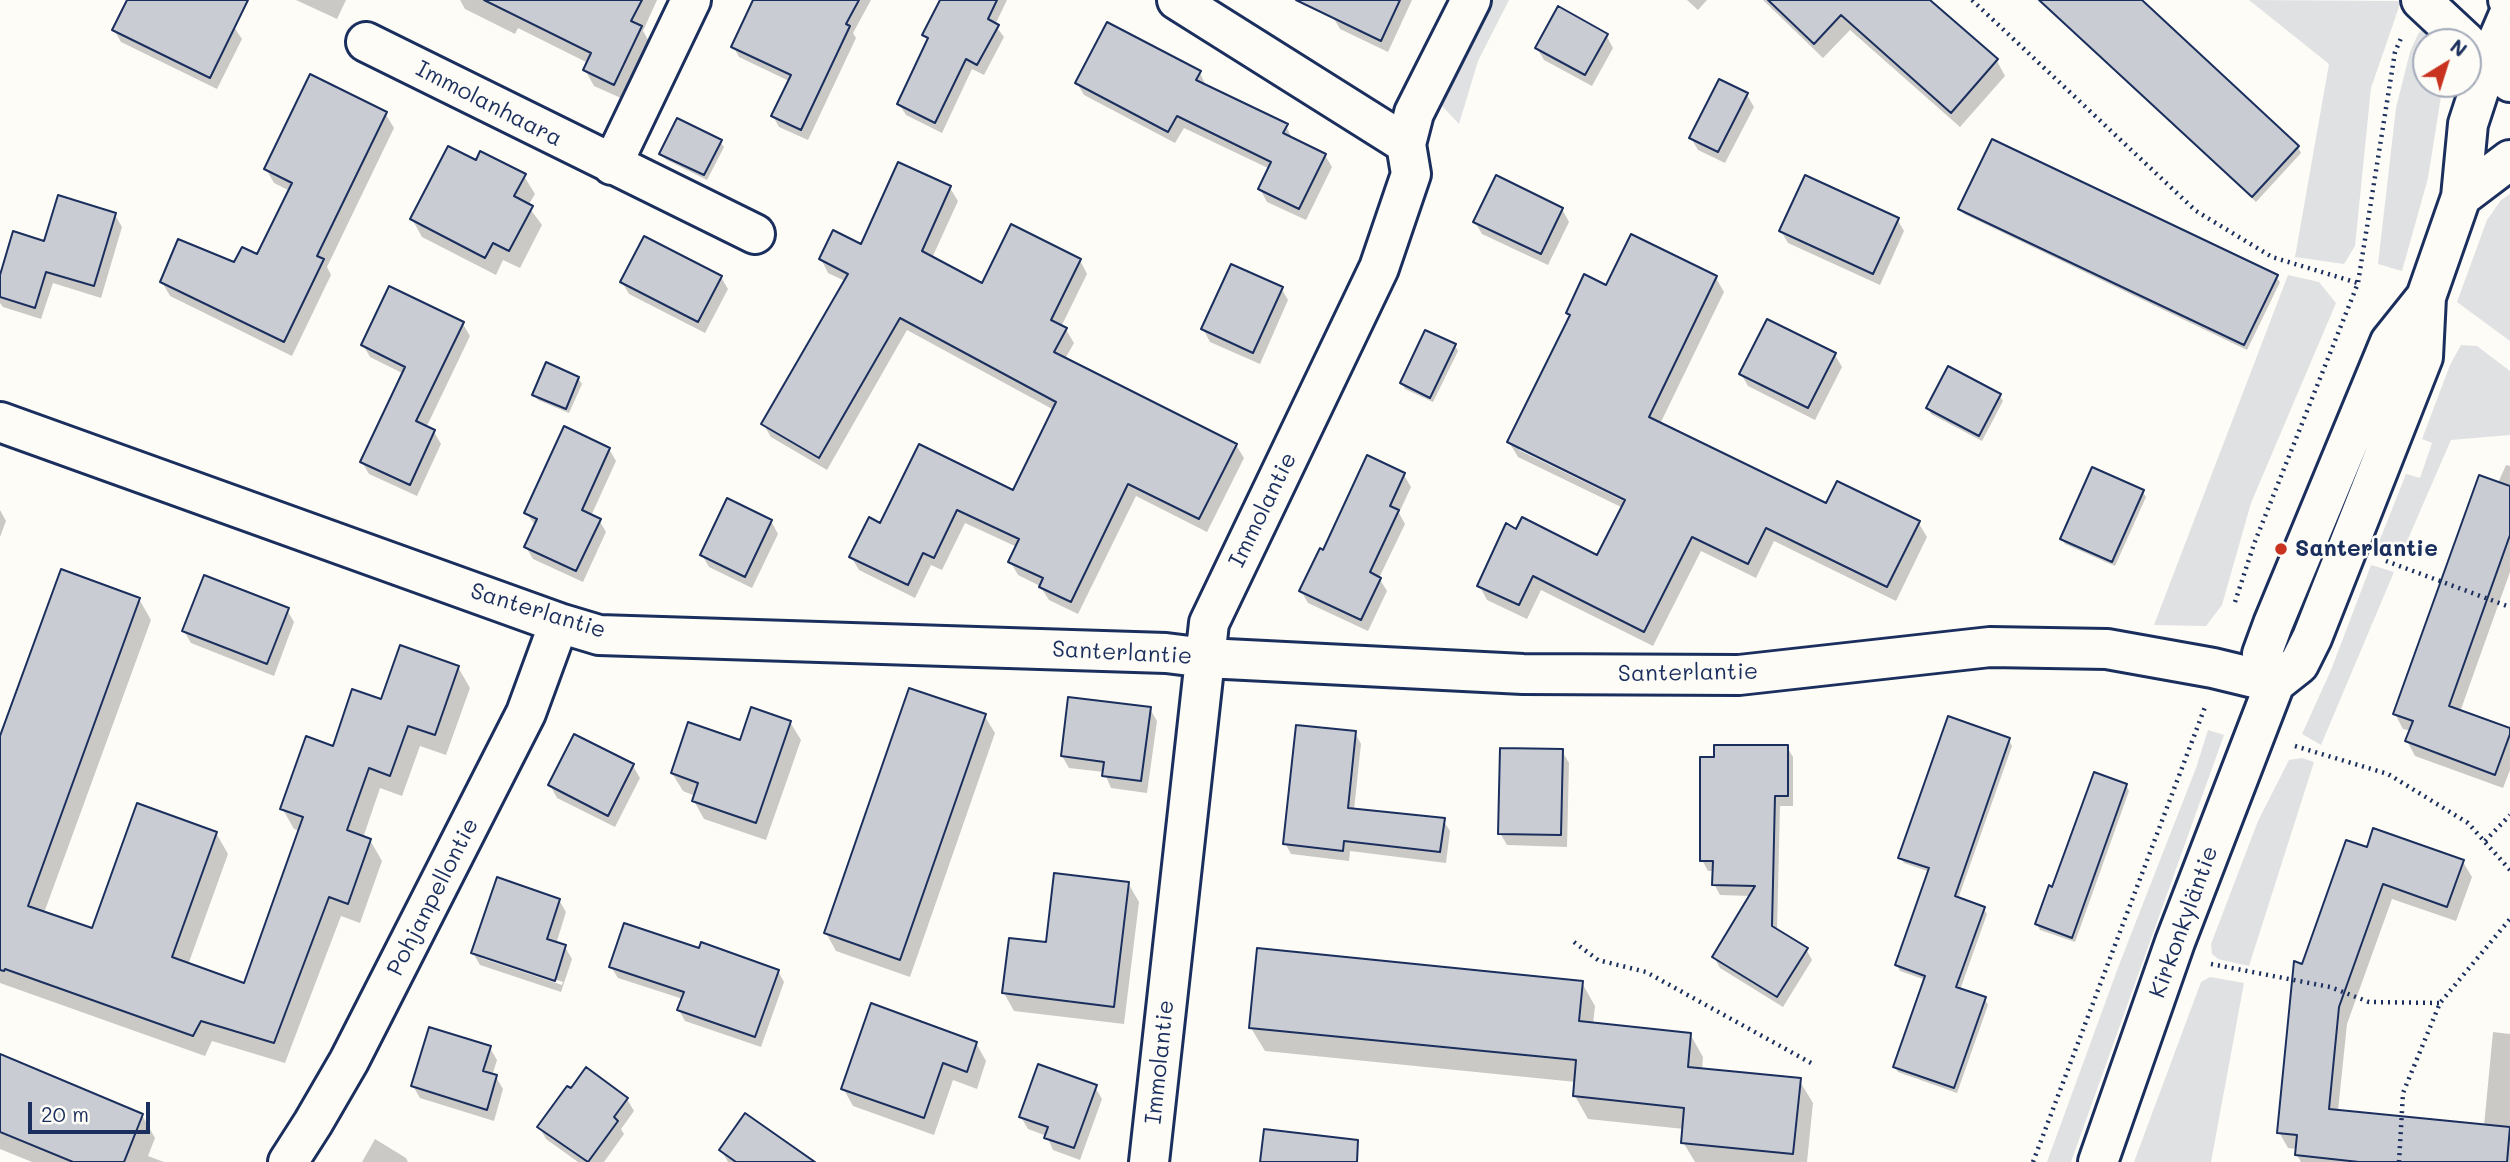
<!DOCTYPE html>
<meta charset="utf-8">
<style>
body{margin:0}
#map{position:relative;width:2510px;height:1162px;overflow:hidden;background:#fdfcf7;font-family:Mali,sans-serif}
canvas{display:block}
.north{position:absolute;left:2412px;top:28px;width:70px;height:70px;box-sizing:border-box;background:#fdfcf7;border:2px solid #a3aaba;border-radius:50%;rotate:38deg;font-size:19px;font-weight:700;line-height:28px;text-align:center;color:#1b2f5e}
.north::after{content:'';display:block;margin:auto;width:24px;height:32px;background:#c8321e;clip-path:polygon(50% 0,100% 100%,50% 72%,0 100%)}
.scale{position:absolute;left:28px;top:1102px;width:122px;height:32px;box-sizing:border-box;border:4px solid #1b2f5e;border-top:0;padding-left:9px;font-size:21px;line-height:24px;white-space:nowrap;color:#1b2f5e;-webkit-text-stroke:5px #fdfcf7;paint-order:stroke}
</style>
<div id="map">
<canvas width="2510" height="1162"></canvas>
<div class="north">N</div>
<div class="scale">20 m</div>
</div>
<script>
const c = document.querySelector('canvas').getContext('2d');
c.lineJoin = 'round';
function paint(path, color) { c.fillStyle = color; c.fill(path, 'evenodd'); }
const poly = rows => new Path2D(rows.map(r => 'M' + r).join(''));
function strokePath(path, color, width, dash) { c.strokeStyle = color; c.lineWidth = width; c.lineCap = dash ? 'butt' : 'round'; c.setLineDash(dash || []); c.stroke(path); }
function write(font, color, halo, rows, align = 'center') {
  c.font = font + ' Mali,sans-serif'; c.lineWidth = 5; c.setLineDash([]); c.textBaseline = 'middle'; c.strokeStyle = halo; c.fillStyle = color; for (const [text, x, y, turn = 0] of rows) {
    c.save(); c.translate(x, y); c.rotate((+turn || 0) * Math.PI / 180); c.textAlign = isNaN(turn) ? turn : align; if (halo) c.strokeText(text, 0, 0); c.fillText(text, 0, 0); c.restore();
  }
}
paint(poly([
 [1486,0,1509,0,1478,61,1459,124,1442,106,1445,80],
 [2249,0,2401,1,2371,88,2355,246,2344,264,2295,257,2329,64],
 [2426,26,2436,42,2426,42,2426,84,2443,84,2428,178,2402,271,2378,264,2396,108,2410,52,2418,34],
 [2510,194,2510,341,2457,302,2487,220,2501,200],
 [2288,275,2319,282,2336,303,2251,503,2222,605,2206,626,2154,625],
 [2461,345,2477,346,2510,371,2510,435,2451,440,2401,555,2383,548,2379,542,2406,474,2420,478,2432,443,2422,439,2450,365],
 [2371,565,2394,572,2321,745,2302,734,2331,670],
 [2208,730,2224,735,2071,1162,2047,1162,2119,965,2196,768],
 [2302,758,2314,762,2249,966,2218,959,2212,954,2211,944,2258,821,2289,760],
 [2210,977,2244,983,2211,1162,2134,1162,2201,982]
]), '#e0e1e3');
paint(poly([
 [129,0,181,0,234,27,242,39,217,89,121,42,114,30],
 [296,0,346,0,337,19],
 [460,0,657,0,643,31,650,43,623,99,594,86,585,70,588,63,518,28,515,34,465,9],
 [755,0,871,0,853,33,856,38,808,140,779,127,773,116,789,81,739,57,733,46],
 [942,0,1007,0,995,25,1004,37,984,75,972,69,942,133,906,115,899,104,928,42,924,35],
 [1341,0,1412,0,1388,52,1340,29,1333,17],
 [1687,0,1707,0,1698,10],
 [1763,0,1927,0,1997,61,2005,76,1960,127,1850,30,1823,58],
 [2038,0,2140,0,2298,147,2301,153,2256,202],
 [1606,35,1613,48,1592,86,1544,60,1537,48],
 [1200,73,1206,86,1286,126,1293,140,1325,155,1332,167,1306,220,1267,202,1260,189,1270,169,1184,128,1175,143,1084,95,1077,83],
 [1747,95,1754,107,1725,163,1698,150,1691,138],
 [385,113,394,128,327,267,331,275,292,356,170,296,162,282,235,265,258,257,290,191,274,183,266,169],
 [720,142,724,147,707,180,665,159,661,153],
 [476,162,524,176,535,194,528,206,542,225,520,268,503,260,496,275,422,237,412,219],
 [950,188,958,201,932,258,983,285,1080,260,1087,274,1061,327,1066,330,1074,343,1065,359,1236,445,1244,458,1207,532,1136,496,1078,614,1049,600,1040,586,1018,575,1010,561,1017,547,965,523,942,570,931,565,915,598,859,570,851,557,881,525,1014,492,1054,410,907,330,827,470,771,437,763,424,845,281,828,273,821,259,862,246],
 [1562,209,1569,222,1548,265,1482,234,1475,222],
 [1960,209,2276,277,2280,282,2247,350,1964,214],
 [115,215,122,227,101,298,53,283,41,319,3,307,0,303,0,281,46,243],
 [1897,219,1904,231,1880,285,1788,243,1781,231],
 [721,277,728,289,705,333,629,294,622,282],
 [1716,278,1724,292,1660,424,1827,506,1918,522,1927,537,1896,601,1774,541,1756,578,1701,551,1653,646,1541,590,1527,619,1487,600,1479,585,1517,531,1598,557,1623,508,1518,457,1509,442,1570,317,1568,313,1607,287],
 [1519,446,1634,502,1632,505,1519,450],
 [1281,288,1288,300,1260,364,1210,342,1203,329],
 [463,324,470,336,426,428,434,432,441,444,417,496,369,474,362,462,404,374,370,357,363,345],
 [1455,345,1458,351,1433,402,1405,389,1402,383],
 [1835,355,1842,367,1815,420,1748,386,1741,374],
 [578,378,582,384,569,413,538,400,534,395],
 [2000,396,2003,401,1982,441,1931,414,1928,408],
 [609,449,616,461,591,516,599,520,606,532,583,582,533,559,526,547,536,526,526,513],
 [1367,457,1404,475,1411,487,1399,513,1405,524,1379,578,1387,591,1368,631,1308,603,1301,591,1323,552],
 [2506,465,2510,466,2510,572,2460,712,2510,729,2510,770,2503,788,2415,756,2407,741,2411,731,2403,729,2395,714],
 [2142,491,2146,497,2115,566,2065,544,2062,539],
 [0,510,6,521,0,537],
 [771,521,778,534,752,588,709,567,702,555],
 [139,599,151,620,44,913,93,931,216,833,228,854,188,965,246,985,300,831,294,829,282,808,334,748,382,702,458,667,470,688,446,755,420,746,402,796,380,788,363,838,370,840,382,861,360,923,341,916,285,1063,212,1041,205,1056,0,983,0,741],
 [287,610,294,622,274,676,191,643,184,631],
 [1150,709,1157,721,1147,793,1111,788,1104,772,1069,768,1062,756],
 [984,715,995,733,910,977,836,951,826,933],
 [790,722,801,740,766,840,704,819,694,801,695,796,683,791,672,773],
 [1355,733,1361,744,1354,810,1443,820,1450,831,1446,863,1350,851,1349,861,1291,854,1285,843],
 [2009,740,2012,746,1958,899,1983,908,1987,914,1960,990,1985,999,1988,1005,1957,1093,1898,1072,1895,1067,1926,980,1900,971,1897,965,1930,872,1904,863,1900,857],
 [1787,747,1793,757,1793,806,1780,806,1777,931,1806,949,1812,960,1783,1007,1720,968,1714,957,1751,896,1720,895,1714,884,1714,871,1708,871,1702,860],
 [1562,751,1569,763,1567,847,1507,845,1500,833],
 [633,766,640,778,615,827,557,798,550,785],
 [2126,785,2129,791,2075,942,2040,930,2037,924,2053,889],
 [2368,850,2463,862,2472,877,2456,921,2392,899,2347,1024,2338,1111,2484,1126,2493,1032,2510,1034,2510,1162,2301,1162,2297,1155,2297,1149,2288,1148,2279,1132,2303,967],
 [1128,883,1139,902,1124,1024,1014,1011,1004,993,1047,944],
 [559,900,566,912,556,944,565,947,572,959,561,992,480,965,473,953],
 [481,954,563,982,562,985,481,958],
 [700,950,778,971,784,982,761,1047,685,1021,679,1010,683,999,618,978,611,967],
 [1582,983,1595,1006,1593,1025,1690,1034,1703,1057,1702,1070,1799,1080,1813,1103,1807,1162,1695,1162,1683,1142,1684,1129,1588,1119,1575,1096,1576,1082,1265,1051,1251,1028],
 [976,1043,986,1061,977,1089,953,1080,934,1135,853,1106,843,1088],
 [490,1048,497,1060,492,1076,496,1077,503,1089,494,1121,420,1098,413,1086],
 [0,1056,142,1115,155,1138,148,1156,164,1162,32,1162,0,1149],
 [1095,1087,1102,1099,1080,1160,1053,1150,1047,1136,1028,1129,1021,1117],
 [627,1099,634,1111,621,1129,624,1134,604,1162,578,1162,546,1139,539,1127],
 [375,1139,406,1158,408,1162,362,1162],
 [721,1150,804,1162,728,1162]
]), '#0003');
const building = poly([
 [127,0,248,0,210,78,112,30,127,0],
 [484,0,642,0,631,21,642,26,614,85,583,70,591,53,484,0],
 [753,0,859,0,846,24,850,26,801,130,771,116,791,75,731,47,753,0],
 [940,0,997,0,988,19,999,25,977,65,966,59,935,123,897,104,928,38,922,35,940,0],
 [1296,0,1400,0,1381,41,1296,0],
 [1768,0,1930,0,1998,59,1951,113,1841,15,1814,44,1768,0],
 [2039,0,2142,0,2299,146,2252,197,2039,0],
 [1558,6,1608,34,1585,75,1535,48,1558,6],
 [1107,22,1201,71,1196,80,1288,124,1283,133,1326,154,1299,209,1258,189,1271,162,1177,116,1168,132,1075,83,1107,22],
 [310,74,387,112,317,256,324,259,284,342,160,282,178,239,234,262,242,247,257,254,292,183,264,169,310,74],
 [1719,79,1748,93,1718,152,1689,138,1719,79],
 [677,118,722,140,704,175,659,154,677,118],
 [1992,139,2278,275,2244,345,1958,209,1992,139],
 [448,146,476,160,480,151,526,174,514,196,533,206,509,251,493,243,485,258,410,219,448,146],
 [898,162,951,186,922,251,982,283,1011,224,1081,259,1051,320,1067,328,1054,352,1237,444,1199,519,1128,484,1071,602,1039,587,1043,578,1008,562,1019,539,957,510,934,558,923,553,908,585,849,557,869,517,880,523,919,444,1013,490,1056,402,900,318,819,458,761,424,848,274,819,259,833,230,861,244,898,162],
 [1496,175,1563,208,1541,254,1473,222,1496,175],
 [1805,175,1899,218,1873,274,1779,231,1805,175],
 [58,195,116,213,94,286,46,272,35,308,0,297,0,275,13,231,44,241,58,195],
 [1631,234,1717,276,1649,417,1826,503,1837,481,1920,521,1887,587,1766,528,1748,564,1692,537,1644,632,1533,576,1519,605,1477,586,1506,523,1516,529,1522,517,1597,555,1625,500,1507,442,1570,315,1566,313,1584,274,1606,285,1631,234],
 [644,236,722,276,698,322,620,282,644,236],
 [1231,264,1283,287,1253,353,1201,329,1231,264],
 [389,286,464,322,416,421,435,430,410,485,360,462,405,367,361,345,389,286],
 [1767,319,1836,353,1808,408,1739,374,1767,319],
 [1425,330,1456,344,1430,398,1400,383,1425,330],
 [546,362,579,377,566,409,532,395,546,362],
 [1948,366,2001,394,1979,436,1926,408,1948,366],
 [564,426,610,448,582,510,601,519,576,571,524,547,537,519,524,513,564,426],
 [1367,455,1405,473,1390,506,1399,510,1370,572,1381,578,1361,620,1299,591,1320,548,1323,550,1367,455],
 [2092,467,2144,490,2112,562,2060,539,2092,467],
 [2479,475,2510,486,2510,535,2449,706,2510,728,2510,734,2495,775,2405,741,2413,721,2393,714,2479,475],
 [727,498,772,520,745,577,700,555,727,498],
 [61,569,140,598,28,906,92,928,137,803,217,832,172,957,244,983,303,817,280,809,306,736,333,746,352,689,381,699,400,645,459,666,435,735,408,726,390,776,369,768,347,830,371,839,348,904,329,897,274,1043,201,1021,193,1036,5,969,4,971,0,970,0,736,61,569],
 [204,575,289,608,267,664,182,631,204,575],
 [909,688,986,714,900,960,824,933,909,688],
 [1068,697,1151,707,1141,781,1102,776,1104,762,1061,756,1068,697],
 [751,707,791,721,756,823,692,801,698,783,671,773,688,722,740,740,751,707],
 [1948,716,2010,738,1955,896,1985,907,1956,987,1986,997,1954,1088,1893,1067,1925,976,1895,965,1929,868,1898,858,1948,716],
 [1296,725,1356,731,1348,808,1445,818,1440,852,1344,841,1343,851,1283,844,1296,725],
 [574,734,634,764,608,816,548,785,574,734],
 [1714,745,1788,745,1788,796,1775,796,1772,926,1808,948,1777,997,1712,957,1755,886,1712,885,1713,861,1700,861,1700,757,1714,757,1714,745],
 [1500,748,1563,749,1561,835,1498,834,1500,748],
 [2094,772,2127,784,2072,938,2035,924,2049,885,2052,887,2094,772],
 [2373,828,2464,860,2447,907,2383,884,2339,1007,2329,1109,2510,1127,2507,1162,2359,1162,2295,1155,2297,1135,2277,1133,2294,961,2302,964,2346,840,2367,847,2373,828],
 [1054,873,1129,882,1114,1007,1002,993,1009,938,1046,942,1054,873],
 [497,877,560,899,547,939,566,945,555,981,471,953,497,877],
 [624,923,699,948,701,942,779,970,755,1037,677,1010,684,992,609,967,624,923],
 [1257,948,1583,981,1579,1021,1691,1033,1688,1067,1801,1078,1793,1154,1681,1143,1684,1108,1573,1096,1576,1060,1249,1028,1257,948],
 [871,1003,977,1042,967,1072,943,1063,924,1118,841,1089,871,1003],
 [429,1027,491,1046,483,1071,497,1075,487,1110,411,1086,429,1027],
 [0,1054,143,1114,124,1162,73,1162,0,1132,0,1054],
 [1038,1064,1097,1085,1074,1148,1044,1138,1048,1127,1019,1117,1038,1064],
 [586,1067,628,1098,614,1117,618,1121,588,1162,537,1127,567,1086,571,1088,586,1067],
 [745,1113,815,1162,736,1162,719,1150,745,1113],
 [1264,1129,1358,1140,1357,1162,1260,1162,1264,1129]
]);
paint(building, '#c9ccd3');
strokePath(building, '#1b2f5e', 2);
const street = poly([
 [1177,0,1406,144],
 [366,42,755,234],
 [612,165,691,0],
 [0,422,559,623,599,635,1166,653,1206,658,1523,674,1739,675,1990,647,2107,649,2213,668,2275,683],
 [288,1162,313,1123,349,1061,526,713,559,623],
 [1149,1162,1209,623,1379,268,1411,174,1406,144,1414,113,1471,0]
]);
const secondary = poly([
 [2461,197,2510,160],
 [2275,683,2262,654,2273,624,2390,342,2426,297],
 [2098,1162,2175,942,2275,683,2299,664,2312,638,2423,357,2426,297,2461,197,2468,124,2488,63,2510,12]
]);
const primary = poly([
 [2421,0,2466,42],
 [2508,0,2510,2],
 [2468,44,2510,82]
]);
strokePath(street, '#1b2f5e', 44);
strokePath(secondary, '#1b2f5e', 44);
strokePath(primary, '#1b2f5e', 44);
strokePath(poly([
 [1972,0,2196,211,2272,257,2358,283],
 [2386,561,2510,607],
 [2235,602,2254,544,2358,283,2395,52,2402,36],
 [2295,746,2388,774,2468,823,2510,870],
 [2485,841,2510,815],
 [1574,942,1598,960,1646,972,1811,1063],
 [2211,964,2330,987,2369,1002,2440,1003],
 [2033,1162,2205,707],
 [2399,1162,2403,1093,2440,1003,2510,919]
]), '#1b2f5e', 4.5, [2, 5]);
strokePath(street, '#fdfcf7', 38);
strokePath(secondary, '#fdfcf7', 38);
strokePath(primary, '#fdfcf7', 38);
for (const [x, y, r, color] of [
 [2281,549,7,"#c8321e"]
]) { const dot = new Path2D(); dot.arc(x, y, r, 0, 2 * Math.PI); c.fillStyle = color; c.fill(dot); strokePath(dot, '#fdfcf7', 2.5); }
write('23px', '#1b2f5e', '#fdfcf7', [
 ["Immolanhaara",489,104,27],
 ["Immolantie",1263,510,-64],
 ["Santerlantie",538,611,17],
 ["Santerlantie",1122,653,3],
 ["Santerlantie",1688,673,-1],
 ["Pohjanpellontie",433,897,-63],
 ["Kirkonkyläntie",2184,922,-70],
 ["Immolantie",1160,1062,-84]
]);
write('bold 23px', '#1b2f5e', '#fdfcf7', [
 ["Santerlantie",2295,549]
], 'left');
</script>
